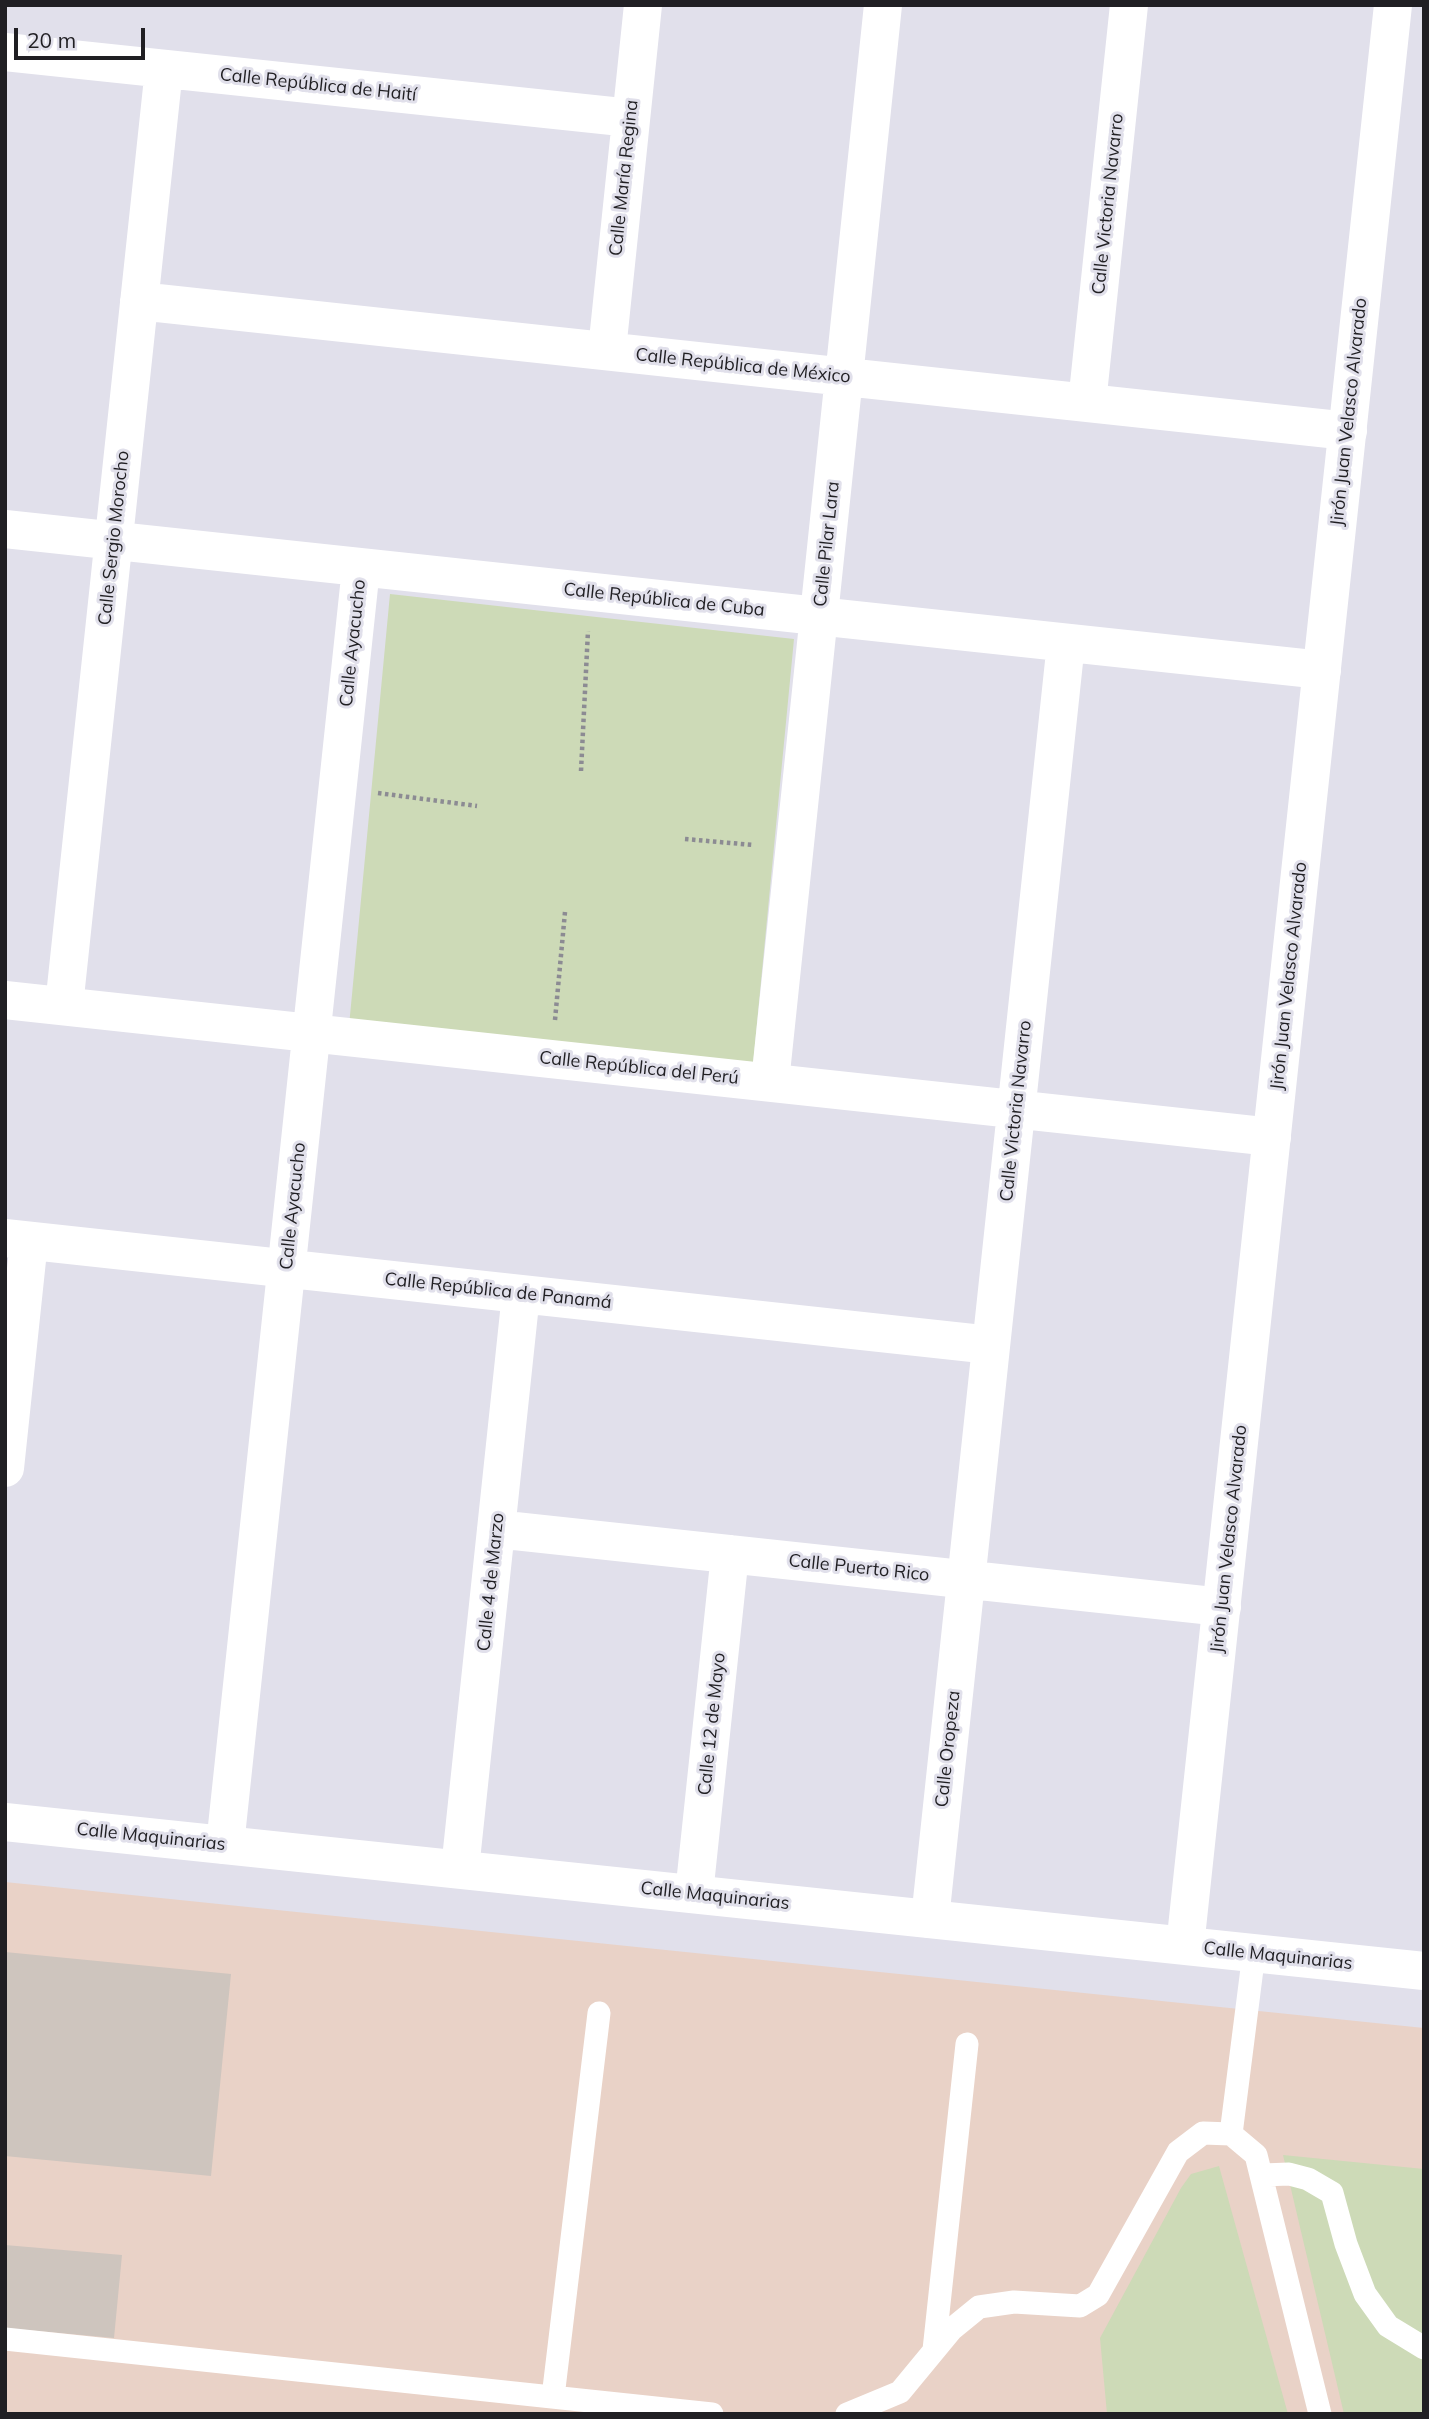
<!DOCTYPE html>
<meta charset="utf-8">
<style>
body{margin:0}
#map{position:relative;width:1429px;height:2419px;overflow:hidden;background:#e1e0eb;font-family:Mulish,sans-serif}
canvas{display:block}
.frame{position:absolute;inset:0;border:7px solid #201f23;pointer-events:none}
.scale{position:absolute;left:14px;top:28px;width:131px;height:32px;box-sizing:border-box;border:4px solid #201f23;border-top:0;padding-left:9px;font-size:21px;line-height:24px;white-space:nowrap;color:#201f23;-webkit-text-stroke:5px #e1e0eb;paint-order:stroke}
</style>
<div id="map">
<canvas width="1429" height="2419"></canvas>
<div class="frame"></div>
<div class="scale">20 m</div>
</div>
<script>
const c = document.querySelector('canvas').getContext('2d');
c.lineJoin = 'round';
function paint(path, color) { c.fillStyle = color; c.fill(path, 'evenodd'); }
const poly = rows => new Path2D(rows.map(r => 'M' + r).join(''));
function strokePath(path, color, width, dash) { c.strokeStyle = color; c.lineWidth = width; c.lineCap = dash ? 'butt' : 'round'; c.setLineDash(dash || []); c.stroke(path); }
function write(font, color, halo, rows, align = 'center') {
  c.font = font + ' Mulish,sans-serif'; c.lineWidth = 6; c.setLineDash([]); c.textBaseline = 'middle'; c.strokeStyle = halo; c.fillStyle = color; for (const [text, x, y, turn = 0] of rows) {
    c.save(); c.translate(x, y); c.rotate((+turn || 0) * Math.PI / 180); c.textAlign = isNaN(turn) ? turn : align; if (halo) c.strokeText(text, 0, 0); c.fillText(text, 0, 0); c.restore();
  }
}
paint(poly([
 [5,1882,1424,2028,1424,2414,5,2414]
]), '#e9d2c7');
paint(poly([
 [390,594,794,639,752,1075,349,1026],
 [1283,2155,1424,2169,1424,2414,1344,2414],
 [1219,2166,1288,2414,1107,2414,1100,2338,1181,2188,1191,2174]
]), '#cddab7');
paint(poly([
 [5,1952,231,1974,211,2176,5,2156],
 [5,2245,122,2255,114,2338,5,2328]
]), '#cec5be');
strokePath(poly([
 [581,771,588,631],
 [378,793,477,806],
 [685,839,753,845],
 [555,1020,565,912]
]), '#8c8b93', 4.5, [3.5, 3.5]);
strokePath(poly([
 [1231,2134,1254,1953],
 [1263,2175,1289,2174,1308,2179,1332,2193,1346,2244,1365,2294,1388,2326,1424,2348],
 [5,2339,712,2414],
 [934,2350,967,2044],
 [553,2397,599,2013],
 [847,2414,900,2392,952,2329,979,2307,1014,2302,1080,2306,1098,2295,1178,2152,1203,2133,1231,2134,1256,2155,1320,2414]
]), '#fff', 23);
strokePath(poly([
 [5,52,631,118],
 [139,301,1348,431],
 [607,350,643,5],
 [1087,403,1129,5],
 [5,529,1322,670],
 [5,1000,1272,1137],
 [64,1006,164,69],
 [770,1082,883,5],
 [5,1238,991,1345],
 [5,1468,29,1241],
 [496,1529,1222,1607],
 [225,1845,361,568],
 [460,1869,521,1294],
 [694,1894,730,1554],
 [930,1919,1066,643]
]), '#fff', 38);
strokePath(poly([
 [5,1822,1424,1971],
 [1185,1946,1393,5]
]), '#fff', 38);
write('18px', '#201f23', '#e1e0eb', [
 ["Calle República de Haití",318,85,6],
 ["Calle María Regina",624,178,-84],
 ["Calle Victoria Navarro",1108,204,-84],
 ["Calle República de México",743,366,6],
 ["Jirón Juan Velasco Alvarado",1349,412,-84],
 ["Calle Sergio Morocho",114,538,-84],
 ["Calle Pilar Lara",827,544,-84],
 ["Calle República de Cuba",664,600,6],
 ["Calle Ayacucho",353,643,-84],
 ["Jirón Juan Velasco Alvarado",1289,976,-84],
 ["Calle República del Perú",639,1068,6],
 ["Calle Victoria Navarro",1016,1111,-84],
 ["Calle Ayacucho",293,1206,-84],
 ["Calle República de Panamá",498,1291,6],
 ["Jirón Juan Velasco Alvarado",1229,1539,-84],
 ["Calle Puerto Rico",859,1568,6],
 ["Calle 4 de Marzo",491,1582,-84],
 ["Calle 12 de Mayo",712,1724,-84],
 ["Calle Oropeza",948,1749,-84],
 ["Calle Maquinarias",151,1837,6],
 ["Calle Maquinarias",715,1896,6],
 ["Calle Maquinarias",1278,1956,6]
]);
</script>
